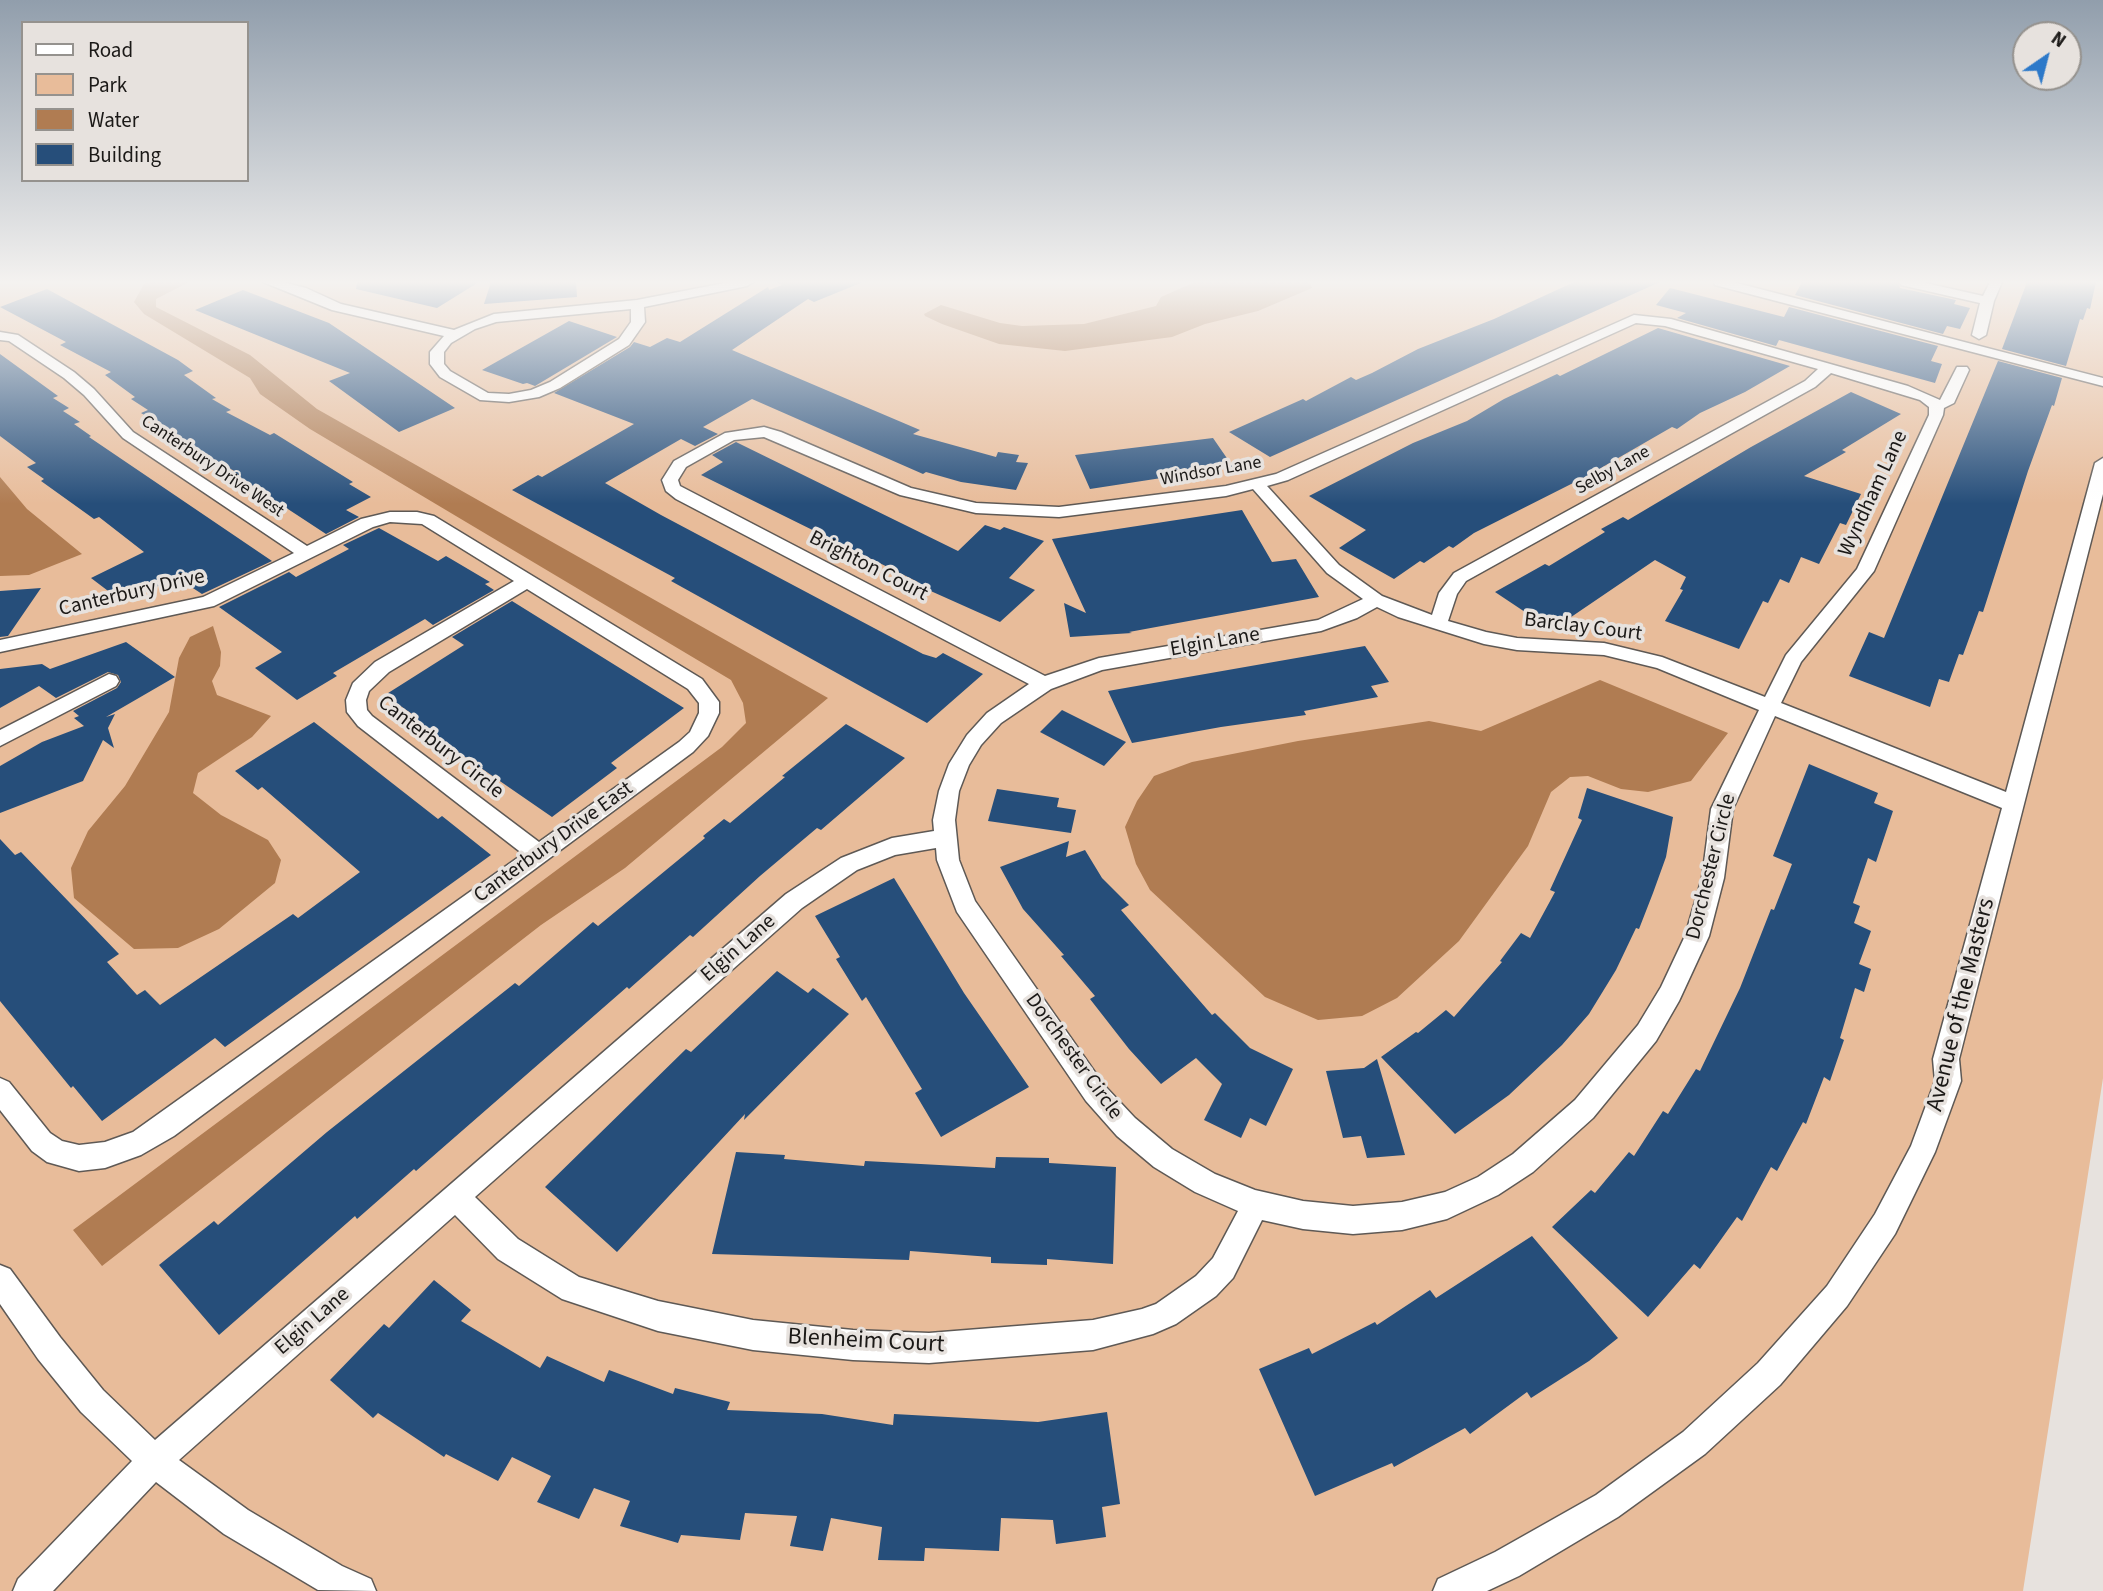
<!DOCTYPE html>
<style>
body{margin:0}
#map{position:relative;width:2103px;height:1591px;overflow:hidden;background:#e7e2de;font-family:"Source Sans 3",sans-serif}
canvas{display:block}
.legend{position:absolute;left:21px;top:21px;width:228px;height:161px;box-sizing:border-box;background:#e7e2de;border:2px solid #95928e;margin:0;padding:9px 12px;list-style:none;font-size:21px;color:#1b1917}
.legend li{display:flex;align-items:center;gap:14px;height:35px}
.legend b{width:35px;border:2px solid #95928e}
.north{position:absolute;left:2012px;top:21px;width:70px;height:70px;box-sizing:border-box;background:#e7e2de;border:2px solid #95928e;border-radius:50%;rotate:35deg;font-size:19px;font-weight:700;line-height:28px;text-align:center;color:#1b1917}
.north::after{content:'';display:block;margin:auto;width:24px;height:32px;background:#2d79c9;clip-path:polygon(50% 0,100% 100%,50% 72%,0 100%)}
</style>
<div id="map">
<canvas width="2103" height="1591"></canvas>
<ul class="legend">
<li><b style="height:9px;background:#fff"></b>Road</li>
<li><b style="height:19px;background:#e8bc9a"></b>Park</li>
<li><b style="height:19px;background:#b07c52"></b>Water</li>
<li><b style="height:19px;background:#264e7a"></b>Building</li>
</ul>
<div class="north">N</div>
</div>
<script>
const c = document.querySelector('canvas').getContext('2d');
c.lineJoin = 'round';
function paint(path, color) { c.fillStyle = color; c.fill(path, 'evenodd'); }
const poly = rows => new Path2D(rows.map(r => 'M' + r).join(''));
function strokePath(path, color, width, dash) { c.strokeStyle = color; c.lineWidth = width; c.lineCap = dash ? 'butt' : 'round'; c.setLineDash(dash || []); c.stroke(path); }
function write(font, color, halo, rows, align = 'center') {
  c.font = font + ' "Source Sans 3",sans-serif'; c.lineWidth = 7; c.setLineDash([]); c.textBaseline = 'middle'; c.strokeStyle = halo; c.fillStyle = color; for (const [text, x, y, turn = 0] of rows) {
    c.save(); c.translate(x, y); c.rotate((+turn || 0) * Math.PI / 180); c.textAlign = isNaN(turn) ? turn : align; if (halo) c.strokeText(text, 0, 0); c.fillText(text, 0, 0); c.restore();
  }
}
paint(poly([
 [0,282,2103,282,2103,1078,2023,1591,0,1591]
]), '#e8bc9a');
paint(poly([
 [150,282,189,282,156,299,156,307,250,355,317,409,828,698,625,868,541,925,102,1266,73,1230,722,747,746,723,743,703,731,680,310,429,260,394,250,378,144,314,134,302,144,284],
 [1195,282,1310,282,1312,288,1258,311,1205,324,1172,337,1065,351,999,344,942,324,925,316,924,314,941,305,1000,323,1022,326,1084,324,1156,306,1161,297],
 [0,477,27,509,82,554,29,575,0,576],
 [213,626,221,652,220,666,212,681,217,695,271,716,252,737,198,773,193,793,221,815,268,840,281,860,275,883,219,929,178,948,134,949,74,898,71,868,88,831,125,786,169,712,179,658,190,637],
 [1600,680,1728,733,1691,781,1648,792,1621,789,1588,776,1570,777,1551,792,1528,846,1459,941,1397,998,1362,1016,1318,1020,1265,997,1150,890,1136,864,1125,827,1137,801,1154,776,1192,762,1298,741,1429,721,1481,731]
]), '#b07c52');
paint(poly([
 [357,282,479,282,437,308,356,289],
 [491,282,576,282,577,297,484,304],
 [776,282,863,282,814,302,808,299,732,350,920,430,913,434,996,457,998,452,1019,455,1016,462,1028,463,1016,490,961,482,926,472,923,474,752,399,703,427,718,434,695,446,681,439,605,483,661,515,923,654,936,658,943,653,983,674,927,723,671,581,675,578,512,490,538,475,542,477,634,424,554,393,630,347,634,342,650,347,667,338,680,342,768,287,769,290,782,285],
 [1574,282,1660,282,1270,457,1229,432,1303,399,1306,401,1351,377,1356,380,1372,373,1418,349,1494,319],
 [1802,282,1898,282,1900,288,1956,300,1954,304,1970,308,1960,329,1947,326,1943,334,1795,295],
 [2027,282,2096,282,2090,309,2087,308,2083,320,2080,319,2066,366,2002,349],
 [1670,288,1784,317,1789,307,1938,346,1931,361,1942,364,1935,383,1779,340,1776,346,1677,318,1686,313,1656,305],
 [47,289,178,360,193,371,184,375,216,398,212,399,231,410,226,412,270,435,274,433,353,482,349,484,371,497,346,510,359,517,326,534,233,473,236,472,155,426,159,424,141,413,148,410,131,399,135,397,105,375,111,372,60,345,66,342,0,307],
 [243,290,329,323,455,408,399,432,329,381,350,373,195,310],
 [569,321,617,337,535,386,527,383,523,384,482,370],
 [1658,328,1790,366,1745,392,1700,413,1677,429,1672,427,1587,476,1474,533,1453,548,1449,546,1424,563,1420,561,1394,579,1339,548,1366,530,1309,496,1413,443,1467,421,1504,399,1557,374,1560,376],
 [0,354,58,396,53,398,69,408,63,411,80,422,74,424,91,436,89,437,272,561,202,594,176,577,124,603,91,578,144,552,99,517,94,519,41,481,44,479,27,467,36,463,0,436],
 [1998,361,2062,378,2054,406,2052,405,2028,471,1983,612,1979,611,1963,655,1959,654,1949,682,1939,679,1930,707,1849,676,1869,632,1884,638],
 [1851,392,1901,414,1842,450,1846,452,1804,476,1861,494,1846,525,1840,523,1819,564,1801,557,1789,583,1780,579,1768,603,1763,601,1739,649,1665,621,1683,590,1680,589,1686,577,1655,560,1552,630,1495,592,1545,564,1549,566,1605,532,1601,529,1623,517,1628,520,1751,447],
 [1213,438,1233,467,1090,489,1075,455],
 [736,442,958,551,985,525,1000,530,1004,527,1044,541,1009,578,1035,590,1000,622,915,584,918,582,701,475,723,462,712,455],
 [1242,510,1272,562,1296,559,1319,597,1129,632,1132,633,1070,637,1064,603,1086,613,1052,539],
 [379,528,438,561,446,556,490,582,485,584,494,590,433,625,425,619,333,673,337,676,297,700,255,668,282,652,219,607,289,572,296,577,349,549,343,545],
 [41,588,8,636,0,637,0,591],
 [512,601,684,708,611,763,617,768,552,817,449,746,410,716,412,714,385,695,464,645,452,637],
 [126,642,175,677,106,717,115,714,108,728,114,748,103,740,83,781,0,813,0,766,42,742,84,726,74,718,79,716,73,711,117,688,121,682,118,675,108,672,56,698,39,686,0,708,0,669,42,664,50,669],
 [1365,646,1389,682,1371,686,1378,697,1304,711,1306,715,1221,727,1132,743,1108,691],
 [1062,710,1126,742,1104,766,1040,732],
 [314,722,438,819,442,816,491,855,225,1047,215,1038,102,1121,73,1086,71,1088,0,1001,0,839,15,855,21,852,119,954,107,962,137,995,145,990,160,1005,293,914,298,918,360,872,262,787,258,790,235,771],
 [846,724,905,758,821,830,817,828,760,876,693,937,690,935,629,989,627,987,416,1171,414,1169,357,1219,355,1216,219,1335,159,1265,214,1221,218,1225,327,1132,515,983,519,986,593,922,598,926,705,838,703,836,724,819,730,823,785,777,782,776],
 [1809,764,1878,793,1874,803,1893,811,1876,862,1868,858,1853,903,1860,906,1854,923,1871,931,1859,964,1871,969,1864,992,1855,988,1840,1038,1844,1040,1830,1081,1824,1077,1806,1124,1803,1122,1777,1171,1771,1167,1742,1221,1737,1217,1700,1269,1694,1264,1648,1317,1552,1227,1591,1190,1595,1193,1629,1152,1634,1156,1663,1111,1668,1114,1696,1069,1700,1071,1740,988,1771,909,1774,910,1792,864,1773,856],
 [1587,788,1673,817,1666,857,1653,893,1639,929,1636,928,1616,970,1589,1014,1562,1045,1509,1095,1455,1134,1381,1057,1416,1032,1418,1033,1446,1010,1454,1017,1502,962,1500,961,1521,933,1530,938,1555,892,1550,890,1582,820,1578,818],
 [997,789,1059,798,1057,807,1076,810,1071,833,988,821],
 [1069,841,1066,857,1085,850,1102,878,1129,905,1121,910,1212,1015,1215,1013,1250,1048,1293,1069,1266,1126,1250,1118,1241,1138,1204,1120,1222,1084,1196,1058,1161,1084,1129,1049,1090,999,1095,996,1061,956,1064,955,1023,909,1000,867],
 [894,878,964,993,1029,1087,941,1137,915,1093,922,1089,866,997,862,1001,836,959,840,957,815,916],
 [777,971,808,993,813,988,849,1014,744,1120,745,1114,617,1252,545,1187,686,1049,691,1052],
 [1377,1059,1405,1155,1367,1158,1361,1136,1343,1138,1326,1071,1364,1068],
 [736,1152,785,1155,784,1159,864,1166,865,1161,995,1168,996,1157,1049,1158,1049,1163,1116,1167,1113,1264,1047,1259,1047,1265,991,1263,991,1257,910,1251,909,1260,712,1254],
 [1532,1236,1618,1338,1589,1361,1531,1398,1527,1392,1470,1434,1465,1428,1394,1467,1392,1463,1315,1496,1259,1369,1309,1348,1312,1354,1375,1322,1377,1325,1430,1290,1436,1298],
 [434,1280,471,1310,461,1321,540,1368,547,1356,604,1382,609,1370,673,1394,675,1388,730,1402,727,1410,822,1414,893,1425,894,1414,1038,1422,1107,1412,1120,1504,1102,1507,1106,1537,1056,1544,1053,1520,1001,1518,999,1551,925,1548,924,1561,878,1560,882,1527,831,1518,823,1551,790,1546,797,1516,745,1513,740,1540,681,1535,678,1543,620,1526,630,1501,594,1488,579,1519,537,1502,551,1476,512,1457,498,1481,446,1454,444,1457,378,1413,373,1418,330,1380,384,1324,389,1328]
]), '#264e7a');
const street = poly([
 [263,282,282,282,306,288,341,304,454,330,494,314,637,300,730,282,753,282,747,286,644,307,645,322,629,345,560,388,539,397,509,402,480,400,440,377,430,364,430,352,444,336,332,310,263,282],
 [631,309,631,322,619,339,550,382,531,390,509,394,488,393,450,371,444,364,444,352,451,343,475,329,496,322,631,309],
 [1714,282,1733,282,2103,378,2103,386,1715,285,1714,282],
 [1900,282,1921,282,1983,296,1990,282,2002,282,1994,301,1986,335,1979,339,1972,335,1980,303,1901,285,1900,282],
 [1634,315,1671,319,1908,386,1940,400,1957,367,1967,367,1969,370,1954,403,1944,408,1943,415,1874,571,1801,662,1781,703,2006,792,2095,463,2103,458,2103,494,1959,1059,1961,1081,1935,1152,1895,1234,1847,1306,1780,1385,1705,1454,1618,1517,1519,1576,1487,1591,1433,1591,1438,1579,1495,1552,1596,1495,1683,1432,1758,1363,1827,1286,1875,1214,1911,1146,1935,1081,1933,1059,2002,808,1775,716,1733,809,1724,878,1709,936,1679,1001,1656,1041,1593,1118,1533,1172,1498,1195,1447,1219,1402,1230,1353,1234,1303,1229,1262,1220,1233,1278,1216,1296,1176,1324,1153,1334,1093,1350,929,1363,853,1360,753,1350,658,1331,562,1299,498,1259,455,1215,179,1460,248,1510,342,1566,371,1579,376,1591,318,1590,224,1534,156,1482,53,1591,13,1591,18,1579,132,1461,81,1412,38,1359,0,1304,0,1265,10,1269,60,1337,103,1390,155,1440,786,894,841,858,892,838,934,831,933,820,939,791,949,764,967,735,987,713,1029,684,676,499,666,491,662,480,674,461,725,433,764,427,781,432,911,488,976,503,1059,507,1226,486,1276,474,1634,315],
 [1636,323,1665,326,1818,369,1805,381,1454,573,1439,593,1432,615,1382,596,1339,565,1267,486,1288,480,1636,323],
 [1831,373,1920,400,1929,407,1929,415,1857,569,1786,655,1765,697,1662,657,1604,643,1517,638,1486,632,1448,621,1457,594,1466,581,1815,387,1831,373],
 [764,437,900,495,976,513,1059,517,1226,496,1253,489,1327,573,1363,599,1318,620,1099,658,1045,676,680,486,678,480,686,467,734,440,764,437],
 [1377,607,1398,617,1484,644,1517,650,1604,655,1657,668,1759,710,1711,809,1702,878,1685,936,1661,987,1638,1025,1575,1100,1513,1154,1478,1177,1445,1192,1402,1202,1353,1206,1303,1201,1255,1190,1215,1174,1172,1149,1135,1118,1104,1085,975,901,959,860,955,820,959,791,969,765,981,745,1001,723,1051,689,1102,670,1321,631,1357,618,1377,607],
 [936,848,937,860,957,912,1086,1101,1117,1136,1154,1167,1195,1192,1238,1211,1213,1258,1196,1276,1156,1304,1142,1309,1093,1320,929,1333,853,1330,753,1320,658,1301,579,1277,518,1239,475,1197,802,908,857,870,895,855,936,848],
 [0,332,18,335,74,372,94,389,133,432,307,546,361,519,390,512,417,512,434,516,702,679,719,702,719,713,708,736,693,752,174,1136,141,1155,105,1168,79,1171,47,1162,32,1151,0,1110,0,1078,9,1082,50,1133,62,1141,79,1145,105,1142,133,1132,523,854,358,726,347,712,346,700,353,683,375,662,514,581,422,524,390,522,373,527,214,606,0,652,0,640,203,597,294,553,123,438,84,395,64,378,9,341,0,340,0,332],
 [527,589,688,689,699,703,699,713,690,732,679,742,539,842,372,716,367,710,366,700,369,691,389,672,527,589],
 [109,674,116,676,119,681,116,686,0,746,0,730,109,674]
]);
strokePath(street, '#5e5955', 3);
paint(street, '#fff');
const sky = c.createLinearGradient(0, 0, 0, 504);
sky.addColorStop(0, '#919eac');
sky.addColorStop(0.56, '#f4f2f0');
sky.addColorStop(1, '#f4f2f000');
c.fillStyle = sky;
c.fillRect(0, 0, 2103, 504);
write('18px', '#1b1917', '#e7e2de', [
 ["Canterbury Drive West",212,467,34],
 ["Selby Lane",1613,471,-29],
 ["Windsor Lane",1211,472,-10]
]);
write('21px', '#1b1917', '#e7e2de', [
 ["Wyndham Lane",1874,494,-65],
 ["Brighton Court",868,567,27],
 ["Canterbury Drive",132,594,-13],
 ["Barclay Court",1583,628,7],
 ["Elgin Lane",1215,643,-10],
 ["Canterbury Circle",440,748,38],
 ["Canterbury Drive East",554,843,-36],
 ["Dorchester Circle",1712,867,-76],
 ["Elgin Lane",739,949,-41],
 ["Dorchester Circle",1073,1057,54],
 ["Elgin Lane",313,1322,-41]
]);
write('24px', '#1b1917', '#e7e2de', [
 ["Avenue of the Masters",1962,1005,-76],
 ["Blenheim Court",866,1342,3]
]);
</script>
